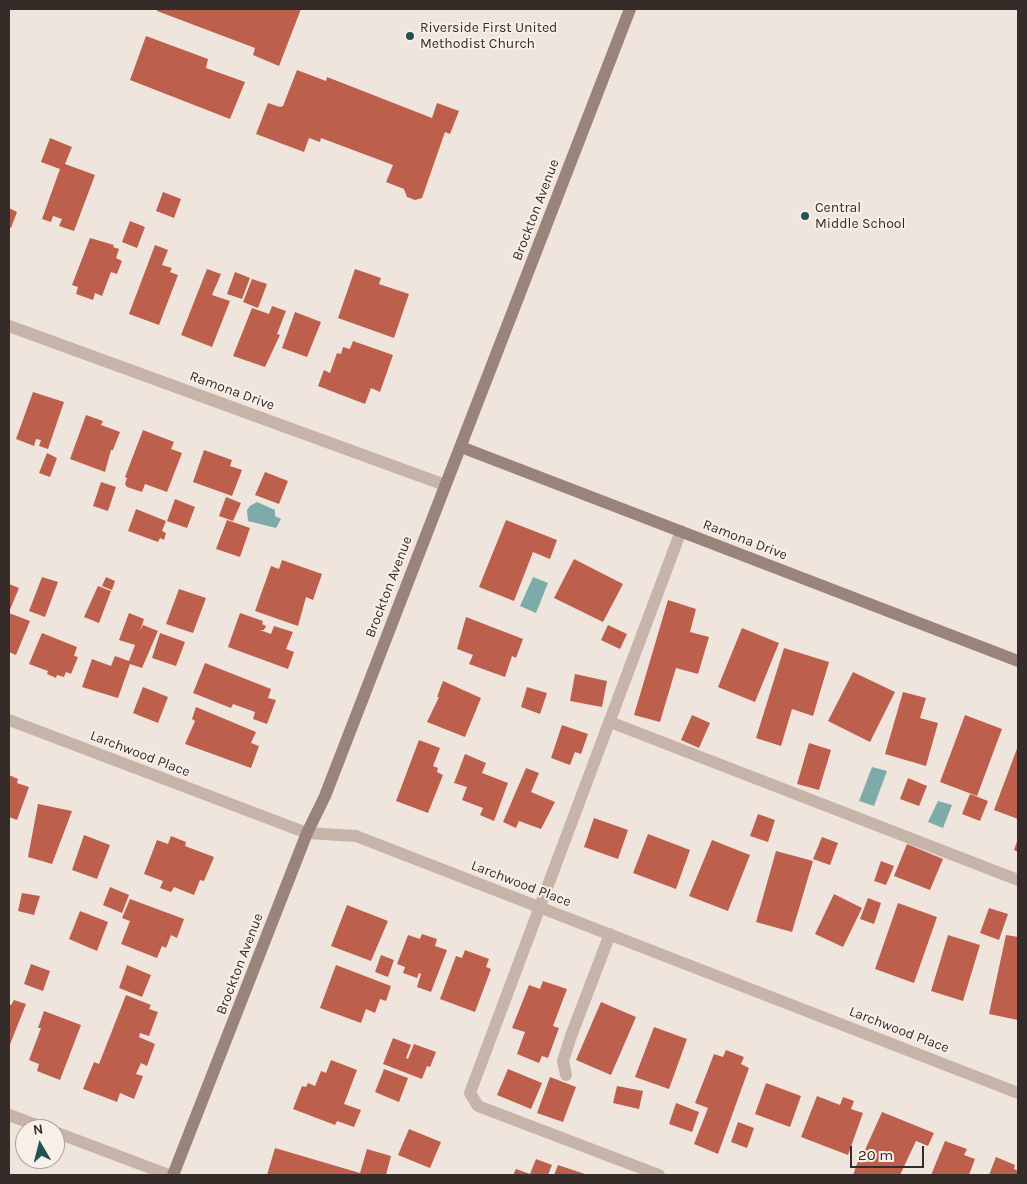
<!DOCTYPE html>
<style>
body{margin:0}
#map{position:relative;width:1027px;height:1184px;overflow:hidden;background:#f0e5dc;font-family:Karla,sans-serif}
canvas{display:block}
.frame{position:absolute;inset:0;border:10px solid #352b28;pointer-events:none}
.north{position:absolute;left:15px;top:1119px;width:50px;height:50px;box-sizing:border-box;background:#f8efe8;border:1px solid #aaa19b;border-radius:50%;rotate:352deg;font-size:14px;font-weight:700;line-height:20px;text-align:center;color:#352b28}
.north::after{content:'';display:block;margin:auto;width:18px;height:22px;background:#215352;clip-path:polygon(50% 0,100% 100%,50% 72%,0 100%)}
.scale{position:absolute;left:850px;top:1146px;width:74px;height:22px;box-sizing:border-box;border:2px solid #352b28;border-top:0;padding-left:6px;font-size:15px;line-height:18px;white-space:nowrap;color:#352b28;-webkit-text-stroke:4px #f8efe8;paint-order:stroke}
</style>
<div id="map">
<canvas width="1027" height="1184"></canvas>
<div class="frame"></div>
<div class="north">N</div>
<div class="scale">20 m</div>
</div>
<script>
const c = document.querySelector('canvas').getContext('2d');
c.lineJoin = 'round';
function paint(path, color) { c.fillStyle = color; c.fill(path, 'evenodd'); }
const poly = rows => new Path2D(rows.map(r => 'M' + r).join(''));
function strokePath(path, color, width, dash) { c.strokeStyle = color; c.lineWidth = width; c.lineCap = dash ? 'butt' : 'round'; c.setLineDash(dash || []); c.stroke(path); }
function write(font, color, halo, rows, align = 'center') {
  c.font = font + ' Karla,sans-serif'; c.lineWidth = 4; c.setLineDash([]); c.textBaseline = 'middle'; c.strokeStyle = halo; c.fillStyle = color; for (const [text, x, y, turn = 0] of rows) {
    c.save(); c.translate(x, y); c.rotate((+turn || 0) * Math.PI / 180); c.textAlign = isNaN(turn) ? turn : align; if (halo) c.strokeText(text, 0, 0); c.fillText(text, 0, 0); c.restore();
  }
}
paint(poly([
 [257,502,275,510,275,516,281,519,276,528,248,521,247,510,250,506],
 [533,577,548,583,536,613,520,606],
 [872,767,887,771,874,806,859,801],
 [938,801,952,805,943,828,928,822]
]), '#7daba9');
paint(poly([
 [158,9,301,9,279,66,253,55,255,48,157,11],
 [146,36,208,59,206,68,245,82,230,119,130,80],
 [297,70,326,81,327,77,432,118,437,103,459,111,450,134,445,132,422,198,415,200,407,197,404,189,386,182,393,165,321,138,320,142,309,138,304,152,256,134,268,103,280,107,283,106],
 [50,138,72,147,65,164,95,175,74,231,59,226,62,219,53,216,51,222,42,219,60,169,41,162],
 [163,192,181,199,174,218,156,211],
 [9,208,17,212,11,228,9,227],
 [130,221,145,227,137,248,122,242],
 [90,238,114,245,113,247,119,249,116,258,122,261,117,274,111,272,102,296,95,293,93,300,76,294,78,287,72,285],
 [155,245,168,250,162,265,172,268,170,272,178,275,159,325,129,314],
 [207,269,221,274,212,295,230,301,212,347,181,335],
 [355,269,381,278,379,284,409,294,394,338,338,318],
 [235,272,250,278,242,299,227,294],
 [252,279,267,284,258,308,243,302],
 [272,306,286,311,277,334,280,335,265,367,233,356,252,308,269,314],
 [295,312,321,322,307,357,282,348],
 [353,341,393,355,380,392,371,388,365,404,318,386,324,370,330,373,337,353,341,354,343,347,350,349],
 [33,392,64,402,48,449,39,446,41,440,36,439,34,446,16,439],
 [86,415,103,421,101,425,120,432,113,450,111,450,105,472,70,459],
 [143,430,174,442,171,449,182,453,167,492,145,484,142,492,127,487,125,484,127,478,130,480,125,477],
 [204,450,232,460,230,466,242,470,232,496,193,482],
 [47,453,57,458,50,477,39,473],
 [265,472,288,481,279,504,255,495],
 [101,482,116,487,108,511,93,506],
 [226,497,241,503,233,521,219,516],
 [175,499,195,507,187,528,167,521],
 [136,509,166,521,162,531,166,533,164,540,160,538,158,542,128,531],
 [227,520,250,528,240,557,216,549],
 [506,520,557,540,550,559,533,552,514,601,479,587],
 [574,559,623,584,603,622,554,598],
 [282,560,322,574,313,600,306,597,298,626,255,611,271,566,279,569],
 [42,577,58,582,45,617,29,611],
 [106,577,115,581,112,590,102,586],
 [9,584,19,588,9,612],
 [98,586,111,591,99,623,84,617],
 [179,589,206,598,193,633,166,624],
 [668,600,696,609,690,632,709,637,698,674,676,668,660,722,634,715],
 [9,613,30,621,16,655,9,652],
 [129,613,144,619,140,631,143,625,158,631,142,668,130,664,118,698,82,687,92,659,111,666,115,656,129,661,135,645,119,640],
 [240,613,263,621,262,624,266,626,264,630,260,630,271,634,274,626,293,632,286,649,294,652,288,669,228,647],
 [466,617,523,639,516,658,512,656,505,677,469,664,473,655,457,649],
 [608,625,627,634,620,649,601,640],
 [742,628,779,643,755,702,718,687],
 [42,633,77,647,74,656,78,657,71,674,66,672,64,677,57,675,56,678,47,674,48,671,29,664],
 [160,633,185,642,176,666,152,658],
 [784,648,829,662,813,716,792,709,781,746,756,738],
 [205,663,271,689,268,698,276,700,267,724,253,719,255,712,233,704,231,708,193,693],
 [853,672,895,692,870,742,828,721],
 [575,674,607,681,602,707,570,701],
 [443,681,481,698,465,737,427,722,439,697,437,697],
 [143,687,168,697,158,723,133,713],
 [527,687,547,693,540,714,521,707],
 [903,692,926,698,920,718,938,723,926,766,885,754],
 [196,707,256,732,251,743,259,746,251,768,185,744,195,721,192,719],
 [692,715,710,723,699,748,681,740],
 [965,715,1002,729,977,796,940,782],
 [562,725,588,734,581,754,575,752,570,765,551,758],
 [419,740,440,748,433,766,438,768,437,772,443,775,428,813,396,801],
 [809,743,831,750,819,790,797,784],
 [1018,746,1018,819,994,810],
 [465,754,486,763,482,773,508,783,494,821,480,815,483,808,462,800,467,787,454,783],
 [526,768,539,773,531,792,555,802,541,829,519,821,516,828,503,822],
 [9,775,18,779,17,783,29,787,17,820,9,817],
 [908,778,927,786,919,806,900,799],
 [970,794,988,801,980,821,962,814],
 [38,804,72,811,52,864,28,857],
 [758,814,775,820,768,842,750,836],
 [594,818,628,830,618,859,584,847],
 [648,834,690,850,676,889,633,873],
 [84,835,110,845,97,879,72,870],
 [171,836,186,842,185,846,214,857,204,881,200,880,194,895,174,887,171,892,160,888,163,881,144,874,157,840,168,844],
 [822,837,838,843,830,865,813,859],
 [1018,839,1018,852,1014,850],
 [712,840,750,855,728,911,689,896],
 [907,844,943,859,930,890,894,876],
 [776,851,813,861,792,932,756,922],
 [881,861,894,866,886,885,874,881],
 [110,887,129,895,122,913,103,905],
 [22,893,40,896,34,915,18,911],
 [834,894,862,908,843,947,815,934],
 [868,898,881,903,874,924,860,919],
 [130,899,184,919,177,938,171,935,166,948,162,946,157,958,121,944,130,921,122,918],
 [898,903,937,917,914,983,875,969],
 [347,905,388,921,371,961,331,946],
 [989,908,1008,914,999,940,980,933],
 [80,911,108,922,97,951,69,939],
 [422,934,437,939,435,946,447,950,431,992,417,987,421,974,419,973,417,978,403,973,405,967,397,964,408,935,420,939],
 [948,935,980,945,963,1001,931,991],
 [1006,935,1018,937,1018,1020,989,1014],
 [465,950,489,959,486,967,491,969,475,1012,440,999,456,956,462,958],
 [381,955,394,960,388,977,375,972],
 [31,964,50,971,43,991,24,984],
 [127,965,151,975,142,997,119,988],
 [336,965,391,986,386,1001,380,999,375,1013,366,1009,361,1023,320,1008],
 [543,981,567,989,553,1026,559,1028,548,1058,542,1056,539,1063,517,1054,525,1032,512,1028,529,985,540,989],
 [126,995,151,1005,149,1009,158,1012,149,1036,140,1033,139,1037,155,1044,147,1066,141,1063,136,1074,143,1076,134,1099,120,1093,117,1102,83,1089,94,1062,99,1064],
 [14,1000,26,1004,9,1047,9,1005,11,1005],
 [601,1002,636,1017,611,1075,576,1060],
 [44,1011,81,1025,60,1080,37,1071,39,1064,29,1060,41,1028,38,1028],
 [654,1027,687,1039,669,1089,635,1077],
 [393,1038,411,1045,406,1058,408,1059,414,1044,436,1052,430,1067,427,1066,422,1079,383,1064],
 [726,1050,744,1057,741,1064,749,1068,718,1154,694,1144,708,1108,695,1103,714,1054,723,1057],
 [331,1060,357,1070,344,1104,361,1110,354,1127,337,1121,335,1125,293,1109,302,1086,306,1087,308,1083,315,1086,321,1071,326,1073],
 [384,1069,408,1078,399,1102,375,1092],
 [508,1069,542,1083,531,1109,497,1095],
 [550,1077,576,1087,563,1122,537,1113],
 [766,1083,801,1096,790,1127,755,1114],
 [617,1086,643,1091,639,1109,613,1103],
 [817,1096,840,1105,843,1097,854,1101,851,1109,863,1113,848,1155,801,1137],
 [676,1103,699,1112,692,1132,669,1124],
 [882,1112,934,1133,928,1146,916,1141,900,1175,853,1175,858,1161,862,1163,867,1151,865,1150],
 [738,1122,754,1128,747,1148,731,1142],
 [409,1129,441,1142,430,1168,398,1155],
 [945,1141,967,1149,964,1155,975,1159,969,1175,931,1175],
 [275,1148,360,1173,367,1149,391,1156,386,1175,267,1175],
 [996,1157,1015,1165,1014,1169,1018,1171,1018,1175,989,1175],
 [536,1159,552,1165,548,1175,513,1175,516,1169,530,1174],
 [558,1165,588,1175,554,1175]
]), '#bd5f4d');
strokePath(poly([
 [610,722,1018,880],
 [566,1075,563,1061,571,1036,610,934],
 [659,1175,478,1106,470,1093,681,531]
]), '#c7b4a9', 12);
strokePath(poly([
 [9,326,445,485],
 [9,720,307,833,356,836,1018,1093],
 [9,1115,47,1129],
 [55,1132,169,1175]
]), '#c7b4a9', 12);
strokePath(poly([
 [461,447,1018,661],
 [173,1175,307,833,325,796,630,9]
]), '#9a837a', 12);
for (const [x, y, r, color] of [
 [410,36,5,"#215352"],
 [805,216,5,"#215352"]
]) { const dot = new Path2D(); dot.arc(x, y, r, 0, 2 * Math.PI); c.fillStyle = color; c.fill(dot); strokePath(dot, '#f8efe8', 2); }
write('14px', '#352b28', '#f8efe8', [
 ["Riverside First United",420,28],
 ["Methodist Church",420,44],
 ["Central",815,208],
 ["Middle School",815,224]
], 'left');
write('14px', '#352b28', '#f8efe8', [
 ["Brockton Avenue",536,210,-69],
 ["Ramona Drive",232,391,20],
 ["Ramona Drive",745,540,21],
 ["Brockton Avenue",389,587,-69],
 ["Larchwood Place",140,754,21],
 ["Larchwood Place",521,884,21],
 ["Brockton Avenue",240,964,-69],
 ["Larchwood Place",899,1030,21]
]);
</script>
